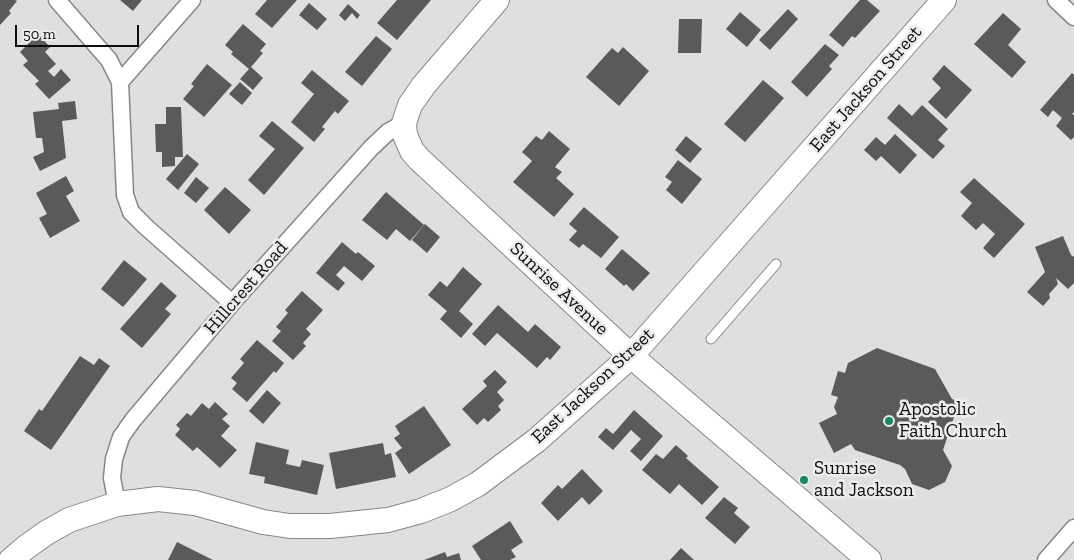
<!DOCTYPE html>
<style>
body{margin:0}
#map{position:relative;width:1074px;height:560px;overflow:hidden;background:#dddfe0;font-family:"Zilla Slab",serif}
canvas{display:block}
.scale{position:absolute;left:15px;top:25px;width:124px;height:22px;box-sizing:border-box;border:2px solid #0c0d0d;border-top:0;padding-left:6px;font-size:15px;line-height:18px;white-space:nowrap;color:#0c0d0d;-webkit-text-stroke:4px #eaeced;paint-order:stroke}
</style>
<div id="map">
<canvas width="1074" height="560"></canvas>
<div class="scale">50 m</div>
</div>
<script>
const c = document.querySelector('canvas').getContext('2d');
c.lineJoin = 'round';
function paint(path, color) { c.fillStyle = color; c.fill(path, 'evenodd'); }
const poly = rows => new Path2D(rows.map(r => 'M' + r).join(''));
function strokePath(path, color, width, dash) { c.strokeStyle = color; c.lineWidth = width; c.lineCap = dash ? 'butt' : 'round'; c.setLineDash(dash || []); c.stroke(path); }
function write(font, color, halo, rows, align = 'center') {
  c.font = font + ' "Zilla Slab",serif'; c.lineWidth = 5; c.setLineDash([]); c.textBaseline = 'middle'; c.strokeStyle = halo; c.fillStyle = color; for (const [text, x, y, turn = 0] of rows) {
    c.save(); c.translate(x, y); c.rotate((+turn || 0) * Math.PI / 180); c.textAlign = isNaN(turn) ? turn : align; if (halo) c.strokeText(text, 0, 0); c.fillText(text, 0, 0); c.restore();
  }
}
paint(poly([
 [0,0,15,0,17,1,9,11,11,13,0,25],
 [120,0,142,0,133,11],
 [267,0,297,0,272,28,255,14],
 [397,0,431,0,397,40,377,23],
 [860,0,867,0,880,11,855,38,852,36,843,47,829,35],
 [309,3,327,19,317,30,299,15],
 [348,4,360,15,357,19,352,13,345,21,339,15],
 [788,9,798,19,770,50,759,40],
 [740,12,761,30,747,47,726,29],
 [1003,13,1021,29,1008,45,1026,62,1012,78,974,44],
 [679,19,702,19,701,53,678,53],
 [243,24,266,44,260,51,263,53,251,67,263,78,253,90,240,79,249,69,231,54,233,52,225,45],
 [38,34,50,47,45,52,56,64,48,71,54,77,61,69,71,80,49,99,35,84,39,81,23,65,28,61,20,52],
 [376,36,392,49,362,86,345,72],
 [825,44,839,55,829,66,832,69,807,97,791,82],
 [623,47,649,71,619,106,586,77,612,48,618,53],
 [207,64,232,85,204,117,183,99,194,86,191,84],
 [944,65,972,90,946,119,928,102,941,88,932,79],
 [312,70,349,101,338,114,335,111,322,127,325,129,314,142,291,122,314,94,301,83],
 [1072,73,1074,75,1074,112,1072,114,1074,115,1074,137,1071,140,1056,126,1062,118,1053,110,1048,117,1040,110],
 [763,80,784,98,745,142,724,124],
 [240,82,252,93,242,105,229,94],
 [75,101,77,119,62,121,66,158,40,171,33,157,44,152,42,138,36,138,33,112,59,109,58,103],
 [899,104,912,116,922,105,948,129,938,140,945,146,933,159,887,118],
 [166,107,181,107,183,157,175,157,175,166,162,167,162,152,156,152,155,124,166,124],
 [272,121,304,148,264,195,248,180,275,149,259,136],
 [549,131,570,149,555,167,562,172,556,178,574,194,554,217,513,182,532,161,522,152,536,136,542,140],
 [895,134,917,155,900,174,881,156,876,161,864,150,876,137,885,145],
 [686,136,702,149,690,163,675,150],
 [187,154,199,164,178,190,166,179],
 [678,160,702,179,682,204,666,190,672,182,665,177],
 [66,176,74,191,66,196,80,221,50,238,39,218,47,214,36,193],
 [196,177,209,188,196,203,184,193],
 [974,178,1025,224,994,258,983,248,995,234,983,223,976,230,961,216,972,203,960,192],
 [225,187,251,210,229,234,204,210],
 [386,192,424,225,410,241,396,229,387,240,362,220],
 [584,207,619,237,601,258,583,244,579,248,569,240,577,231,569,224],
 [425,224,440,237,427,253,412,240],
 [1063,236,1071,255,1074,257,1074,283,1068,289,1056,278,1058,284,1049,294,1050,298,1043,306,1027,292,1045,272,1035,247],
 [342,242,356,254,358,252,375,266,362,281,344,266,336,275,345,283,338,291,316,273],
 [622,249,650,273,633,291,626,284,624,286,605,269],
 [124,260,147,279,123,307,101,289],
 [463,267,482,284,459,311,473,324,461,338,440,319,447,311,428,295,440,281,447,287],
 [161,282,177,296,165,309,171,314,142,348,120,329],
 [302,291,323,310,306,329,311,334,303,343,306,346,293,360,272,341,281,331,276,327,288,313,285,310],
 [498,305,528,332,535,324,561,347,550,360,547,357,537,368,497,333,485,346,472,334],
 [257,340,284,363,276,373,274,371,247,402,232,389,237,383,231,378,244,363,240,359],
 [877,348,935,369,952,399,959,402,943,450,952,466,945,482,929,490,912,484,905,469,900,465,855,450,851,444,834,453,819,423,837,414,834,407,838,397,831,395,838,371,845,373,848,363],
 [80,356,94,365,99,358,110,366,51,450,24,431,39,409,42,411],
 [495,370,507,382,497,392,504,400,498,406,501,410,488,422,484,418,477,425,462,409,487,386,483,381],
 [267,390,281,403,263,424,249,411],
 [215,402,228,414,222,419,230,426,221,436,237,450,220,468,197,447,193,451,175,435,180,429,176,425,187,413,191,416,202,403,209,409],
 [424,406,451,445,409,474,395,453,402,448,394,438,400,434,395,426],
 [634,410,663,436,641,461,630,451,641,439,631,430,613,450,598,437,606,428,613,434],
 [256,442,289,450,286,464,300,467,302,460,324,465,317,495,264,483,265,477,249,474],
 [383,443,385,455,391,453,396,477,336,489,329,453],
 [676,445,688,456,686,458,719,487,702,505,679,484,670,494,642,470,656,454,663,459],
 [582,469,603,491,589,505,582,497,558,521,541,503,558,485,562,489],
 [724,497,738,508,734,513,750,527,735,544,705,518],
 [510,521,523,542,511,550,516,557,510,560,481,560,472,546],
 [177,542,213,560,168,560],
 [681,548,694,560,670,560],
 [445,552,447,557,459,553,461,560,424,560]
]), '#5a5a5c');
const lane = poly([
 [711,339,776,264]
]);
const street = poly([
 [57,0,109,60,120,82,125,195,131,212,146,227,232,303],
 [1056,0,1074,17],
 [120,82,192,0],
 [117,504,112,478,114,459,121,437,133,420,232,303,371,148,388,132,404,123],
 [1046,560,1074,528]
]);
const secondary = poly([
 [497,0,424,85,410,105,404,123,405,135,412,151,419,159,631,356,869,560],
 [11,560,25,548,46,533,69,520,117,504,158,499,195,503,263,522,290,526,330,526,388,520,421,511,451,499,478,484,537,440,631,356,944,0]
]);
strokePath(lane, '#858788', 11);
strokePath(street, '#858788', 19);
strokePath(secondary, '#858788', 26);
strokePath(lane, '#fff', 9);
strokePath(street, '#fff', 16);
strokePath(secondary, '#fff', 24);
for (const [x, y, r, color] of [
 [889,421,5,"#1b8663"],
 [804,480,5,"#1b8663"]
]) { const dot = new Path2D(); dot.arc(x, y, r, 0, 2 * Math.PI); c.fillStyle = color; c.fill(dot); strokePath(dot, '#eaeced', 2); }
write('19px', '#0c0d0d', '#eaeced', [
 ["East Jackson Street",866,89,-49],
 ["Hillcrest Road",246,288,-49],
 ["Sunrise Avenue",559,289,43],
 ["East Jackson Street",593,386,-43]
]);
write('19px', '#0c0d0d', '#eaeced', [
 ["Apostolic",899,410],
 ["Faith Church",899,432],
 ["Sunrise",814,469],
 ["and Jackson",814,491]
], 'left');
</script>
